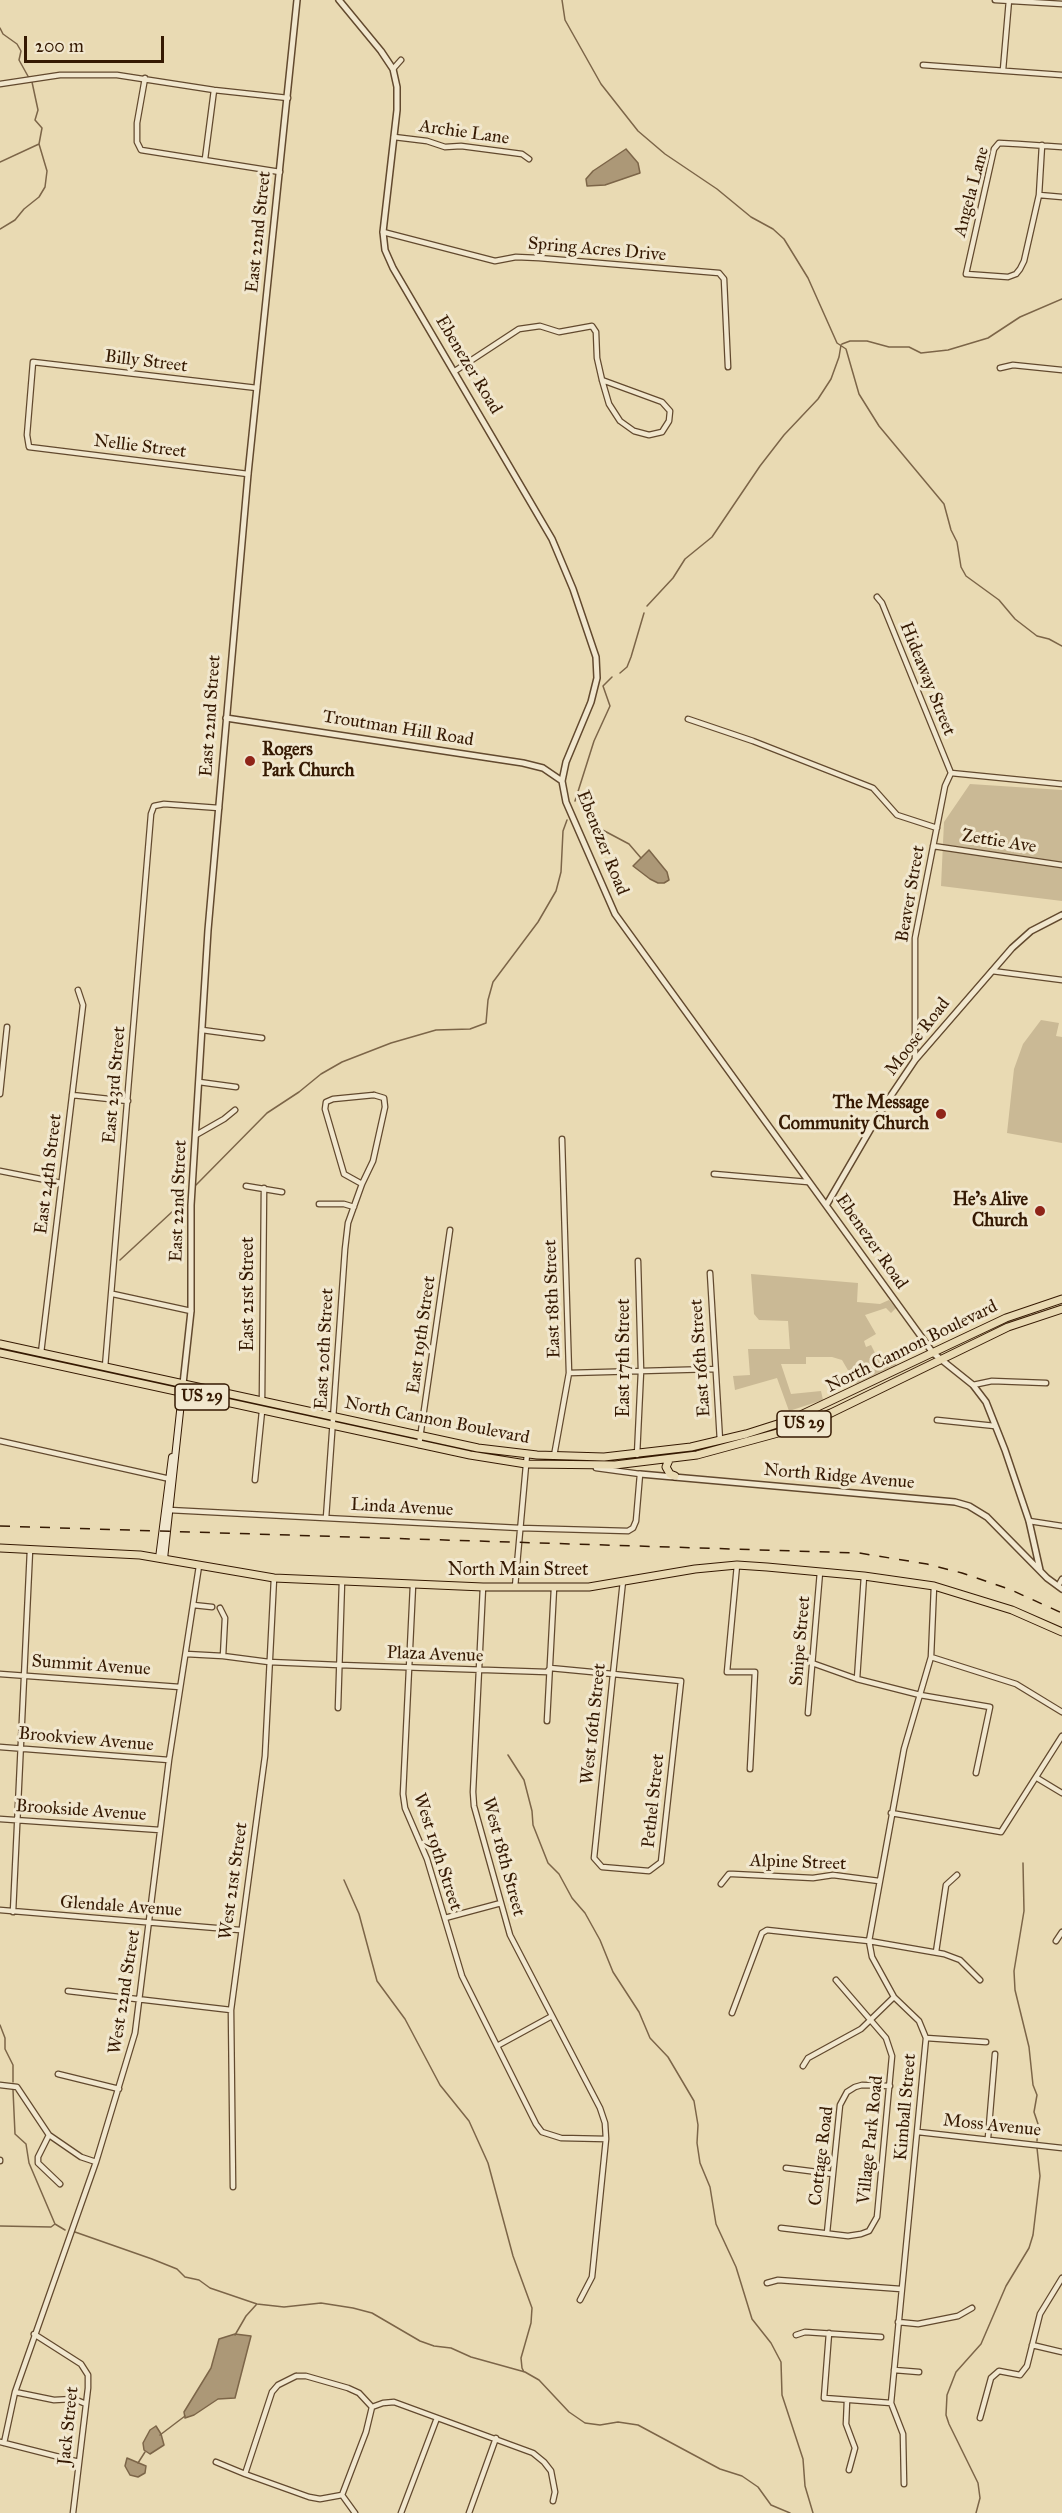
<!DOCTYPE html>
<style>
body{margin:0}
#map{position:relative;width:1062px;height:2513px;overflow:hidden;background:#e9dab3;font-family:"IM FELL Great Primer",serif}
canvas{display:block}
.scale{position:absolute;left:24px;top:36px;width:140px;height:27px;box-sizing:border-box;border:3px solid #351902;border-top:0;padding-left:8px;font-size:18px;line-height:21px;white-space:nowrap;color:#351902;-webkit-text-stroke:4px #f1e7ce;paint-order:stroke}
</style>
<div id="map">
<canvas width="1062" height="2513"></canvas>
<div class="scale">200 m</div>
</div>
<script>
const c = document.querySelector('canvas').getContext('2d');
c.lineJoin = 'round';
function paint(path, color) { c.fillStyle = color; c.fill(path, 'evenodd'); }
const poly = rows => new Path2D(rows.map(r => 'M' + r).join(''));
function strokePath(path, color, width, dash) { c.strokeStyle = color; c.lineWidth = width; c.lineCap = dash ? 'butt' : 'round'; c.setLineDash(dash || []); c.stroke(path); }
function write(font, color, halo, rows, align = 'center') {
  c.font = font + ' "IM FELL Great Primer",serif'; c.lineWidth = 6; c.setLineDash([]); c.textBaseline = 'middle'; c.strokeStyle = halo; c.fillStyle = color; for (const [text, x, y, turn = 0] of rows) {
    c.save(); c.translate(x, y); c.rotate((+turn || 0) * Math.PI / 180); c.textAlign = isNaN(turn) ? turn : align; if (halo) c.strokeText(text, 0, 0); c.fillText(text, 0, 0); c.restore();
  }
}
paint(poly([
 [970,784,1062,790,1062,901,941,886,944,822],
 [1041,1020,1059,1023,1056,1036,1062,1037,1062,1143,1007,1133,1014,1069,1023,1044],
 [751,1274,858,1283,857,1302,880,1304,889,1300,896,1308,891,1313,886,1308,865,1315,876,1334,864,1341,866,1347,871,1345,879,1361,891,1355,897,1366,856,1384,842,1360,832,1357,806,1357,806,1364,781,1364,791,1394,821,1391,823,1400,789,1411,777,1378,735,1390,733,1376,750,1375,748,1349,790,1349,788,1321,759,1320,754,1314]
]), '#cab995');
const water = poly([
 [626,149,638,163,640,173,605,185,587,186,586,179,593,171,626,149],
 [649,850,667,872,669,880,664,883,658,883,650,879,633,866,649,850],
 [235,2334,251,2336,235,2398,218,2399,194,2415,185,2418,184,2412,211,2368,219,2339,235,2334],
 [156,2426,161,2434,164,2445,150,2454,144,2450,143,2443,150,2430,156,2426],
 [127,2458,146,2466,145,2473,138,2477,130,2475,125,2466,127,2458]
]);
paint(water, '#ac9877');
strokePath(water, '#7c6548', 1.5);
strokePath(poly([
 [562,0,565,20,601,84,638,131,665,154,717,189,751,217,773,229,784,239,808,278,837,343,846,349,859,394,879,426,944,504,951,530,957,542,961,567,966,576,999,600,1015,619,1037,636,1049,639,1062,646],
 [0,28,3,34,17,44,21,51,19,60,29,78],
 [0,162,39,144],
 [0,229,15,220,24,209,39,197,45,187,47,171,39,144,42,128,35,120,38,110,32,82],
 [842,344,850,341,867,341,889,347,909,347,921,353,948,350,988,338,1020,317,1062,299],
 [647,606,673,578,685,559,712,537,760,466,784,435,818,399,831,379,839,357,841,345],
 [620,673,627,667,631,657,644,613],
 [575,801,594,741,610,706,603,686,612,677],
 [587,818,597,827,629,844,641,858],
 [196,1185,267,1113,299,1092,321,1074,342,1062,391,1043,436,1030,470,1029,486,1023,488,1000,493,982,538,922,556,891,561,872,563,831,567,820],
 [120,1260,173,1211,185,1195],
 [508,1755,524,1780,532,1811,533,1825,548,1863,559,1874,572,1898,585,1913,600,1940,613,1972,639,2012,650,2038,668,2057,694,2101,698,2125,697,2143,700,2163,710,2187,716,2224,736,2267,752,2319,771,2343,781,2362,782,2395,803,2459,805,2486,813,2513],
 [1023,1863,1024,1911,1014,1971,1015,1990,1029,2047,1033,2085,1037,2095,1034,2112,1038,2124,1037,2141],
 [344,1880,359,1914,377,1981,405,2019,440,2085,469,2121,488,2163,513,2256,532,2308,531,2323,521,2358,522,2368,524,2372],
 [0,2025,5,2038,5,2049,13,2065,13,2082],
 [13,2090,15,2134,26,2144,29,2163,55,2224,65,2230],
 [0,2226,51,2227,55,2224],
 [75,2232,152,2259,177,2269,185,2277,199,2280,210,2288,257,2304,284,2307,321,2303,353,2308,372,2313,420,2341,434,2346,451,2348,471,2357,525,2372,539,2380,569,2412,585,2423,600,2425,618,2422,638,2425,720,2469,742,2476,758,2487,771,2505,790,2513],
 [235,2335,246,2316,256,2305],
 [160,2435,185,2416],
 [138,2463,145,2452],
 [976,2513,980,2498,978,2483,949,2424,946,2415,947,2395,956,2372,981,2344,1006,2286,1029,2248,1033,2235,1040,2176,1037,2148]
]), '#7c6548', 1.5);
const minor = poly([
 [995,0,1062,4],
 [923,65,1062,75],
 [393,69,401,60],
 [1003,70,1009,0],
 [145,78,137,123,137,142,141,150,280,172],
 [0,84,60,75,117,75,214,90,288,98],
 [394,137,427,141,445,147,461,146,522,154,529,159],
 [1042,145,1039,195,1024,261,1020,269,1016,274,1008,277,966,274,994,149,999,143,1018,144,1062,147],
 [205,159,214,90],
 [1039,195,1062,197],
 [383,232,495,261,516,257,539,258,719,273,724,279,728,367],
 [1000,368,1013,365,1062,370],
 [455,371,519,329,540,326,559,332,592,326,596,332,597,358,602,380,609,404,620,421,634,431,649,435,662,432,669,421,670,411,662,402,602,380],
 [248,474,29,447,27,435,33,362,257,388],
 [877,597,882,603,951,773],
 [688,719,753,741,873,788,897,815,937,828],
 [951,773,1062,784],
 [933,846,1062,865],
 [992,971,1062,980],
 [202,1030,262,1038],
 [915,1060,915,938,945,786,951,773],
 [199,1082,236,1087],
 [0,1094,7,1027],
 [72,1095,128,1101],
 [374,1095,384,1098,385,1107,373,1161,362,1184,344,1174,325,1109,326,1102,333,1099,374,1095],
 [196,1135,224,1119,235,1110],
 [0,1171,61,1183],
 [714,1174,808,1182],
 [246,1186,282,1192],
 [319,1204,344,1204,354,1207],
 [710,1273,720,1441],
 [113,1294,191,1311],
 [41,1353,83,1005,78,990],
 [105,1367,151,814,154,806,164,804,219,808],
 [569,1373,714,1369],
 [973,1385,992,1381,1046,1383],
 [262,1401,264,1188],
 [937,1420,995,1426],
 [0,1441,170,1479],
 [419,1445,450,1230],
 [637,1455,641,1371,638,1261],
 [554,1456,569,1373,562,1139],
 [255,1480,262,1411],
 [169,1510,520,1528,628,1531,633,1528,636,1521,640,1474,596,1468],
 [326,1518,345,1249,348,1223,362,1184],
 [1029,1521,1062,1526],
 [737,1565,727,1672,755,1672,750,1769],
 [413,1585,403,1794,405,1808,427,1859,462,1976,536,2124,542,2132,561,2138,606,2139,605,2123,600,2108,510,1935,474,1806,473,1792,483,1587],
 [1058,1586,1062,1579],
 [515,1587,527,1454],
 [193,1605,212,1607],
 [220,1608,225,1618,223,1656],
 [186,1654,223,1656,269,1662,339,1665,547,1672,550,1668,613,1674,681,1681,661,1862,649,1871,602,1867,594,1858,613,1674,623,1581],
 [931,1657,1016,1684,1062,1712],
 [812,1663,857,1679,920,1695,990,1707,976,1773],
 [0,1674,180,1687],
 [857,1679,864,1576],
 [338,1708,342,1581],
 [808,1713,820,1572],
 [547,1721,554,1588],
 [0,1747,169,1760],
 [1037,1778,1062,1793],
 [891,1813,1001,1832,1062,1736],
 [0,1819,160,1830],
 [721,1884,729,1874,733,1874,813,1878,833,1875,879,1881],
 [0,1910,240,1930],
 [13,1912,30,1550],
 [445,1918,501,1903],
 [1056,1941,1062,1932],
 [936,1952,946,1885,957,1875],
 [68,1991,231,2010],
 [732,2013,762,1933,767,1930,869,1941,944,1954,960,1960,980,1980],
 [926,2038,986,2042],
 [497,2046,552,2016],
 [803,2066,808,2058,861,2029,894,1997],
 [58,2074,119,2089],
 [0,2085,17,2087,49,2135,81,2157,96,2162],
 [918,2132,1062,2148],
 [49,2135,38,2157,38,2163,60,2184],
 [988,2138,995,2054],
 [0,2160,0,2161],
 [786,2168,833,2174],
 [233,2187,231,2010,265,1756,274,1578],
 [781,2228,848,2236,861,2234,869,2231,877,2217,892,2056,886,2038,836,1980],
 [827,2233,840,2105,847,2092,855,2087,862,2085,890,2086],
 [767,2283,778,2280,901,2289],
 [580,2300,592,2277,606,2139],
 [898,2322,918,2324,958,2316,972,2308],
 [829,2333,824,2398,891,2403],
 [34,2334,81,2364,88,2375,88,2388,73,2513],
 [796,2335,805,2332,881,2337],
 [1032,2345,1062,2352],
 [894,2370,919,2372],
 [296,2376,306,2376,348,2388,359,2393,372,2407,366,2432,342,2495,320,2499,309,2497,245,2474,272,2392,278,2385,296,2376],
 [15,2392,54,2400,74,2399,86,2404],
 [847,2400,846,2424,855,2448,849,2470],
 [372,2407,383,2403,394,2402,533,2453,544,2462,551,2471,555,2492,553,2501],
 [980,2418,991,2378,999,2371,1020,2375,1027,2366,1040,2314,1062,2278],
 [0,2442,79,2462],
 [4,2443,15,2392,96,2162,135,2033,169,1760,199,1566],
 [216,2462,245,2474],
 [904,2484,903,2434,891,2403,926,2038,919,2021,894,1997,872,1957,869,1941,904,1749,931,1657,934,1586],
 [342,2495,355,2513],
 [401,2513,437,2418],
 [469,2513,496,2438]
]);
const tertiary = poly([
 [339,0,381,51,393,69,397,87,397,110,383,232,385,250,393,268,552,539,573,589,596,657,597,678,591,702,566,762,562,781,566,802,615,914,933,1353,973,1385,986,1402,1005,1450,1029,1521,1040,1570],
 [226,718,523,763,543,768,562,781],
 [827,1204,884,1106,915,1060,1012,948,1031,931,1062,915],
 [183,1384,191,1311,191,1205,208,930,248,474,297,0],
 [640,1474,955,1502,969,1506,987,1517,1047,1578,1062,1589]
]);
const secondary = poly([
 [159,1558,172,1457],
 [164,1559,183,1384]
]);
const primary = poly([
 [0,1344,478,1448,537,1455,604,1457,691,1447,746,1434,790,1420,1006,1318,1062,1299],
 [0,1353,470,1455,526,1464,615,1465,697,1455,789,1430,831,1413,1008,1327,1062,1309],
 [669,1460,666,1467,670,1474,675,1476],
 [0,1548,140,1555,274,1578,483,1587,589,1587,695,1569,737,1565,767,1567,864,1576,934,1586,1012,1610,1062,1632]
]);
strokePath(minor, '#62492e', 7);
strokePath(tertiary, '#62492e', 8);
strokePath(secondary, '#351902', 8);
strokePath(primary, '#351902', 9);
strokePath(minor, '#f1e7ce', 4.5);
strokePath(tertiary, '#f1e7ce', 5);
strokePath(secondary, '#f1e7ce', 6);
strokePath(primary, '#e9dab3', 7);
strokePath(poly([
 [0,1526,859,1553,927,1564,962,1573,1009,1589,1062,1613]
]), '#351902', 1.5, [10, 10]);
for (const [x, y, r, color] of [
 [250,761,6,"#8f2418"],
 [941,1114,6,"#8f2418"],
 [1040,1211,6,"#8f2418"]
]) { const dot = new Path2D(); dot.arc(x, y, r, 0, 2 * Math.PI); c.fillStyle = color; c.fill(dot); strokePath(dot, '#f1e7ce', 2); }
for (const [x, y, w] of [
 [202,1397,54],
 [804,1424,54]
]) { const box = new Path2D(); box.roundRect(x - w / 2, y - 13, w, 26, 4.5); c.fillStyle = '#f1e7ce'; c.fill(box); strokePath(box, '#351902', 1.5); }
write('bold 16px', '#351902', null, [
 ["US 29",202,1397],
 ["US 29",804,1424]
]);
write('18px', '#351902', '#f1e7ce', [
 ["Archie Lane",464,133,8],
 ["Angela Lane",972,192,-75],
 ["East 22nd Street",259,232,-84],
 ["Spring Acres Drive",597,250,5],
 ["Billy Street",146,362,7],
 ["Ebenezer Road",468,365,59],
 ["Nellie Street",140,447,7],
 ["Hideaway Street",927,679,68],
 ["East 22nd Street",211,716,-86],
 ["Troutman Hill Road",398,729,9],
 ["Zettie Ave",999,842,9],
 ["Ebenezer Road",602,843,68],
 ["Beaver Street",911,894,-80],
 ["Moose Road",918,1037,-52],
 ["East 23rd Street",115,1085,-85],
 ["East 24th Street",49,1174,-83],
 ["East 22nd Street",179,1201,-88],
 ["Ebenezer Road",871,1242,55],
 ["East 21st Street",249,1294,-90],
 ["East 18th Street",553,1299,-92],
 ["East 19th Street",422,1335,-82],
 ["North Cannon Boulevard",912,1347,-26],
 ["East 20th Street",325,1349,-87],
 ["East 17th Street",625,1358,-90],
 ["East 16th Street",701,1358,-94],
 ["North Cannon Boulevard",437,1421,11],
 ["North Ridge Avenue",839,1477,5],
 ["Linda Avenue",402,1508,3],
 ["North Main Street",518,1571],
 ["Snipe Street",801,1641,-85],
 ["Plaza Avenue",435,1655,2],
 ["Summit Avenue",91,1666,4],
 ["West 16th Street",594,1724,-84],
 ["Brookview Avenue",86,1740,5],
 ["Pethel Street",654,1801,-84],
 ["Brookside Avenue",81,1811,4],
 ["West 19th Street",437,1852,72],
 ["West 18th Street",503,1857,75],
 ["Alpine Street",798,1863,2],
 ["West 21st Street",234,1881,-82],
 ["Glendale Avenue",121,1907,4],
 ["West 22nd Street",125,1992,-81],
 ["Kimball Street",906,2107,-85],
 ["Moss Avenue",992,2126,6],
 ["Village Park Road",871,2140,-84],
 ["Cottage Road",822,2156,-83],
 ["Jack Street",69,2426,-84]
]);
write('bold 18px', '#351902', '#f1e7ce', [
 ["Rogers",262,751,"left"],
 ["Park Church",262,772,"left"],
 ["The Message",929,1104],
 ["Community Church",929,1125],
 ["He's Alive",1028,1201],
 ["Church",1028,1222]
], 'right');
</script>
